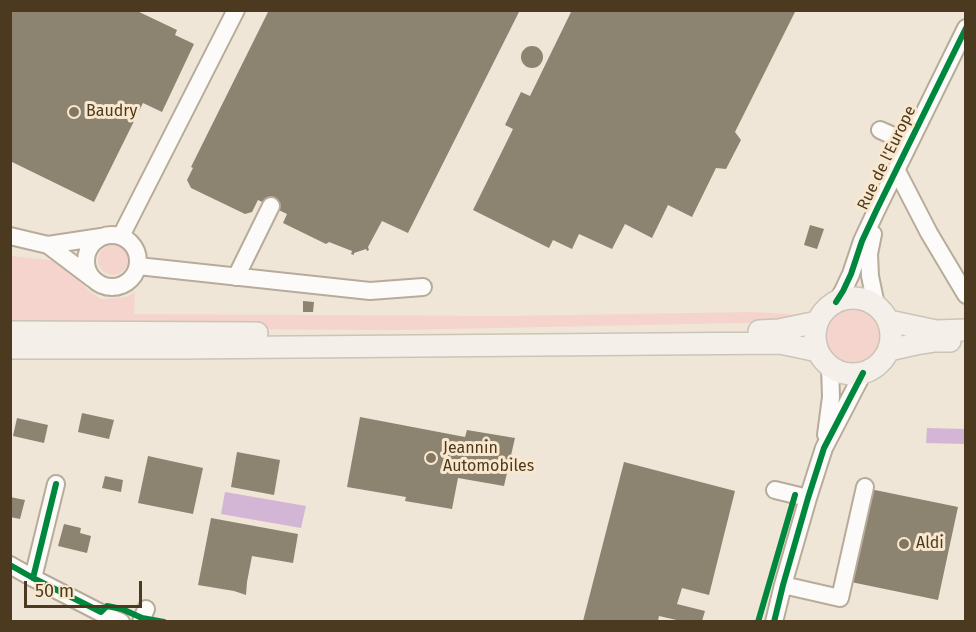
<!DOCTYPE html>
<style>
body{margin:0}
#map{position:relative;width:976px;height:632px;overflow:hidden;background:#efe6d8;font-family:"Fira Sans",sans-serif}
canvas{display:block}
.frame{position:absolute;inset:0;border:12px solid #4b3a1f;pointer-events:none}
.scale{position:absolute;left:24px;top:581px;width:118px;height:27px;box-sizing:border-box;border:3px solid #4b3a1f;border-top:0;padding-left:8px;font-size:18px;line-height:21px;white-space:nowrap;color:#4b3a1f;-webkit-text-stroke:4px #f9e8ce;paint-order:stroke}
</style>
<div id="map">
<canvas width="976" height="632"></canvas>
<div class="frame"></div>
<div class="scale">50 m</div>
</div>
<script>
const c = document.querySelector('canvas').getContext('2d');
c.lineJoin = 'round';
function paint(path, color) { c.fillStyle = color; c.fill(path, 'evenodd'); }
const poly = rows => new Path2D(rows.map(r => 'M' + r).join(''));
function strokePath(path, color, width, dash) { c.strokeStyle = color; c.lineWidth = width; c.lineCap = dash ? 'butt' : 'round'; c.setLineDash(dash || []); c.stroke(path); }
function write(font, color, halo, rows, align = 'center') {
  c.font = font + ' "Fira Sans",sans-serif'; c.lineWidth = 6; c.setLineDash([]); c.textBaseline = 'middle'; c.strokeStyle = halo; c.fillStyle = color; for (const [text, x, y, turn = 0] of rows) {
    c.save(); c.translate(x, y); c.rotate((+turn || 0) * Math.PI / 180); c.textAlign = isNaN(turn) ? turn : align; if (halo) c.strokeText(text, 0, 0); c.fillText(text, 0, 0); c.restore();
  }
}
paint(poly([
 '98 260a15 15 0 1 1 30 0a15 15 0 1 1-30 0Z',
 [11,256,51,260,67,268,89,291,101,299,126,297,135,292,134,314,506,316,754,312,804,315,789,322,399,330,11,328],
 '824 336a29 29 0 1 1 58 0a29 29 0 1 1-58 0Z'
]), '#f5d4ce');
paint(poly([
 [927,428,965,429,965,444,926,443],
 [225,492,306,506,301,528,221,514]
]), '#d3b6d5');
paint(poly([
 [10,10,135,10,177,30,175,35,194,44,162,112,143,103,94,202,10,161],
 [269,10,520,10,408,233,382,221,368,247,369,250,367,251,366,249,354,253,354,255,351,254,352,251,329,242,326,244,283,223,287,214,258,200,252,212,245,214,191,188,187,180,193,168,191,167],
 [572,10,796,10,735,132,741,140,726,169,716,168,692,217,668,205,652,238,625,224,612,249,579,234,572,249,553,240,549,248,473,210,513,129,505,125,521,92,530,96],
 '521 57a11 11 0 1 1 22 0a11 11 0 1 1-22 0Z',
 [810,225,824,229,817,249,804,245],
 [303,301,314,302,313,312,303,312],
 [82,413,114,420,109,439,78,432],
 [360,417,465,437,467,430,515,438,504,486,458,478,452,509,405,501,406,497,347,487],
 [17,418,48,425,44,443,13,436],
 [237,452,280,460,274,495,231,487],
 [148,456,203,468,193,514,138,503],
 [624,462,735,491,709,595,682,588,677,604,705,611,702,621,681,621,659,616,658,621,583,621],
 [105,476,123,480,121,492,102,488],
 [870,489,958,507,938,600,851,582],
 [10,497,25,500,20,519,10,517],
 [211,518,298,534,293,563,252,556,247,582,246,595,234,591,198,585],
 [64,524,81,528,80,533,91,536,87,553,58,546]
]), '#8d8371');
const minor = poly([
 [880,130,909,143],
 [897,171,929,233,966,295],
 [873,234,869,254,870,276,876,305],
 '86 261a26 26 0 1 1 52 0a26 26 0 1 1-52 0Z',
 [10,236,48,245,101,237],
 [121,236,236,10],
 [48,245,93,279],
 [138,266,370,291,423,287],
 [236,277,271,206],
 [836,302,843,291,851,274,862,241,877,209,966,28],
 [826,435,831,397,830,367],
 [775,490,808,498],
 [10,565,33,578,105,615,121,622],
 [33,578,56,484],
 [783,585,840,598,865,487],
 [141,622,146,609],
 [774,622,783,585,808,498,824,448,863,373]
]);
const major = poly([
 '815 336a38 38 0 1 1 76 0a38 38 0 1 1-76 0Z',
 [889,321,936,331,966,330],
 [759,331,779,330,817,322],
 [10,332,257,333],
 [10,348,177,348,780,343,818,351],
 [889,350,916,344,935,341,950,341]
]);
strokePath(minor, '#b7ac99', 20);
strokePath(major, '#cbc4b7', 24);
strokePath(minor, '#fdfbf9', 16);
strokePath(major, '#f4efe8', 21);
strokePath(poly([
 [836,302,843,291,851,274,862,241,877,209,966,28],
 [10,565,33,578,101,612,107,606,122,609,142,618,164,622],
 [33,578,56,484],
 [758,622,795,495],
 [774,622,783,585,808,498,824,448,863,373]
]), '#00873e', 6);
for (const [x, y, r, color] of [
 [74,112,6,"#847660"],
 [431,458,6,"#847660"],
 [904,544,6,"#847660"]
]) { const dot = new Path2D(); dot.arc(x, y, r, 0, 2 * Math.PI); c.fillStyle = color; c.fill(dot); strokePath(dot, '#f9e8ce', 2); }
write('16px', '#4b3a1f', '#f9e8ce', [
 ["Baudry",86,112],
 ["Jeannin",443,449],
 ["Automobiles",443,467],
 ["Aldi",916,544]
], 'left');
write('16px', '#4b3a1f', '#f9e8ce', [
 ["Rue de l'Europe",887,158,-64]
]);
</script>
